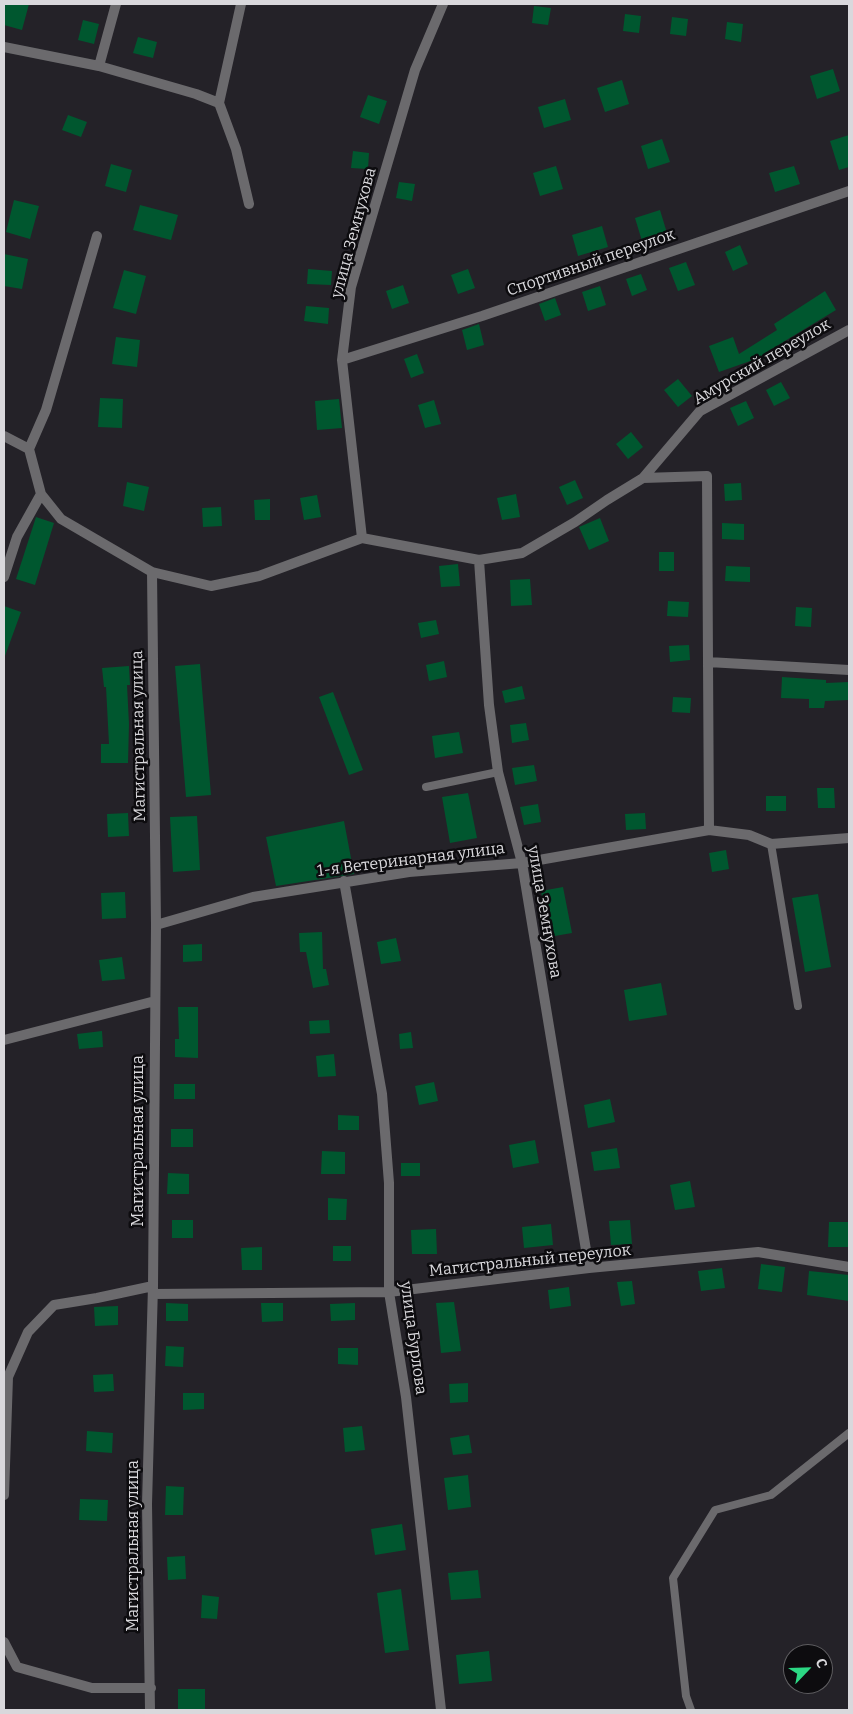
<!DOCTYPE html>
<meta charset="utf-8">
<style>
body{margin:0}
#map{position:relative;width:853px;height:1714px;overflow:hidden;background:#242228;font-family:Bitter,serif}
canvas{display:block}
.frame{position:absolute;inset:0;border:5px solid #d9d8dc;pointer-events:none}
.north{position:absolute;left:783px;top:1644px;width:50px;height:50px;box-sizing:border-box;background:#0d0c0f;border:1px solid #5f5e61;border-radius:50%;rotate:66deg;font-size:14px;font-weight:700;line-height:20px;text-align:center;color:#d9d8dc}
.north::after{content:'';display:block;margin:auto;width:18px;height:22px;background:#2cd884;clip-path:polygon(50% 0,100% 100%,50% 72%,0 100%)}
</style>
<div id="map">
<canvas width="853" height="1714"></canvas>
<div class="frame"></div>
<div class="north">С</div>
</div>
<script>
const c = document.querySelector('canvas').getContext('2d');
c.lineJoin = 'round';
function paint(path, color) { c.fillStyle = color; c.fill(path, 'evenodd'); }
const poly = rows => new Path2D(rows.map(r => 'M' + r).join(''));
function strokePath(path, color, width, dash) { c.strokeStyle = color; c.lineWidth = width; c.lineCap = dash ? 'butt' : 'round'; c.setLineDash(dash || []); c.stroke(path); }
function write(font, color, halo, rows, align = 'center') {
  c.font = font + ' Bitter,serif'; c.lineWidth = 5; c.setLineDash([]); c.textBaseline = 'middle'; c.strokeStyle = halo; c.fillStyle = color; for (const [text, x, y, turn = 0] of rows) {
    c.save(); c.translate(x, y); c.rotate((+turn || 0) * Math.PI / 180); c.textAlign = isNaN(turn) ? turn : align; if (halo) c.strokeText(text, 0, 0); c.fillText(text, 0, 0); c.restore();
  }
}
paint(poly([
 [4,4,29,4,22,30,4,25],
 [534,6,551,8,548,25,532,23],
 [625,14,641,16,639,33,623,31],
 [672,17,688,19,686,36,670,34],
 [83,20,99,24,94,44,78,40],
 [727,22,743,24,741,42,725,39],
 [138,37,157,42,153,58,133,53],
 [833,69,840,91,817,99,810,76],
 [622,80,629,104,605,112,597,88],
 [368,95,387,101,379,124,360,117],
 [565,99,571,120,544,128,538,107],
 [68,115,87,122,81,137,62,130],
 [849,135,849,167,839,170,830,141],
 [662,139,670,162,648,169,641,146],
 [353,151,369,153,368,169,351,168],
 [111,164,132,170,126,192,105,186],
 [556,166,563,189,540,196,533,173],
 [794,166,800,184,775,192,769,173],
 [399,182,415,184,412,201,396,198],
 [14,200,39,206,30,239,6,232],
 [140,205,178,215,171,240,133,230],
 [660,210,667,233,642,241,635,218],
 [602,226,608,247,578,256,572,235],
 [740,245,748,264,733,271,725,252],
 [4,254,28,259,22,289,4,286],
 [686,262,695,285,678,291,669,268],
 [308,269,332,271,331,285,307,284],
 [468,269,475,288,458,294,451,275],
 [124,270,146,276,136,314,113,308],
 [641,274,647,290,632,296,626,279],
 [403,285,409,303,392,309,386,291],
 [600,286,606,305,588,311,582,292],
 [825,291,836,310,770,350,772,353,758,362,756,359,719,372,709,346,733,337,739,354,777,330,774,324],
 [555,298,561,315,545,321,539,304],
 [306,306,329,308,328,324,304,321],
 [479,324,484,345,467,350,462,330],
 [116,337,140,340,137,367,112,364],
 [417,354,424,373,411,378,404,359],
 [678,379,692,396,678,407,664,390],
 [781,382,790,398,774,406,766,390],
 [100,398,123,399,122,428,98,427],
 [339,399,342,428,317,430,315,401],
 [434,400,441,424,425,428,418,405],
 [746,401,754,418,738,426,730,408],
 [631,432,643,447,628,459,616,444],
 [575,480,583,498,567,505,559,487],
 [127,482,149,487,144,511,123,506],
 [741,483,742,500,725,501,724,484],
 [516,494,520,517,502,520,497,498],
 [317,495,321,517,304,520,300,498],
 [270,499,270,520,255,520,254,500],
 [221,507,222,526,203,527,202,508],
 [36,517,54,523,35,585,16,579],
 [600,518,609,541,589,550,579,527],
 [722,523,744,524,744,540,722,539],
 [659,552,674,552,674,571,659,571],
 [458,564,460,586,441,587,439,566],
 [726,566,750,567,750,582,725,581],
 [530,579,532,605,511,606,510,580],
 [668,601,689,602,688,617,667,616],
 [4,606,21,612,5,656,4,656],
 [796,607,812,608,811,627,795,626],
 [436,620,439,634,421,638,418,623],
 [689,645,690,660,670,662,669,646],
 [444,661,447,677,429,681,426,665],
 [200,664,211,795,186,797,175,666],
 [129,666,130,685,127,685,129,724,128,763,101,763,101,744,109,744,106,687,104,687,102,668],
 [782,677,826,680,826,683,849,682,849,700,825,701,824,708,809,708,809,699,781,698],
 [522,686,525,699,505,703,502,691],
 [333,692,363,770,349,775,319,697],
 [673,697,691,698,690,713,672,712],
 [526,723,529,740,512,743,510,725],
 [459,732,463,753,435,758,432,736],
 [534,765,537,781,515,785,512,768],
 [817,788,834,788,835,808,818,808],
 [468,793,477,838,450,843,442,797],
 [766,796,786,796,786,811,766,811],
 [538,804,541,822,524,825,520,807],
 [128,813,129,836,108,837,107,814],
 [645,813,646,829,626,830,625,814],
 [197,816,200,870,173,872,170,817],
 [344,821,354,874,276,886,266,837],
 [726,850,729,869,712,872,709,853],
 [563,887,572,933,549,937,541,891],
 [125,892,126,918,102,919,101,893],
 [818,894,831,967,805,972,792,898],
 [322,932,323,969,326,969,329,985,313,988,306,952,300,952,299,933],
 [396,938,401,961,381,964,377,942],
 [202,944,202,961,183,962,183,945],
 [122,957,125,979,102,981,99,960],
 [661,983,667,1015,629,1021,624,990],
 [178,1007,198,1007,198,1058,175,1057,175,1039,179,1039],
 [329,1020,330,1033,310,1034,309,1021],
 [102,1031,103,1047,79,1049,77,1034],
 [411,1032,413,1048,400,1049,399,1034],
 [334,1054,336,1076,318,1077,316,1056],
 [434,1082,438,1101,419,1105,415,1086],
 [174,1084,195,1084,195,1099,174,1099],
 [610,1099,615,1122,588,1128,584,1105],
 [338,1115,359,1116,359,1130,338,1130],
 [171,1129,193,1129,193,1147,171,1147],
 [535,1140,539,1163,513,1168,509,1145],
 [617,1148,620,1168,594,1171,591,1152],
 [322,1151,345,1152,345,1174,321,1174],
 [401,1163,420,1163,420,1176,401,1176],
 [168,1173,189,1174,189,1194,167,1194],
 [690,1181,695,1207,675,1210,670,1185],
 [328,1198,347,1199,346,1220,328,1220],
 [172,1220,193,1220,193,1238,172,1238],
 [630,1220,632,1244,611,1245,609,1221],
 [829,1222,849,1222,849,1247,828,1247],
 [551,1224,553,1245,524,1248,522,1227],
 [436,1229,437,1254,412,1254,411,1230],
 [333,1246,351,1246,351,1261,333,1261],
 [262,1247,262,1270,242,1270,241,1248],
 [761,1264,785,1267,782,1292,758,1289],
 [722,1268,725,1288,701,1291,698,1271],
 [809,1271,849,1275,849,1301,807,1295],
 [632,1281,635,1304,621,1306,617,1282],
 [569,1287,571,1306,550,1309,548,1290],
 [454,1302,461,1351,441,1353,436,1303],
 [166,1303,188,1304,188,1321,166,1321],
 [261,1303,283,1303,283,1321,262,1322],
 [355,1303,355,1320,331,1321,330,1304],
 [118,1306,118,1325,95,1326,94,1307],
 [166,1346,184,1347,183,1367,165,1366],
 [338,1348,358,1348,358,1365,338,1364],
 [113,1374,114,1391,94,1392,93,1375],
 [468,1383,468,1402,450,1403,449,1384],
 [183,1393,204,1393,204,1409,183,1410],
 [362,1426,365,1450,345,1452,343,1428],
 [87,1431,113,1433,112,1453,86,1451],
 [469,1435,472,1453,453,1455,450,1438],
 [468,1475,471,1507,448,1510,444,1478],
 [166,1486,184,1487,183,1515,165,1515],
 [80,1499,108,1500,107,1521,79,1520],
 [402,1524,406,1550,375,1555,371,1529],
 [185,1556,186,1579,168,1580,167,1557],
 [478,1570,481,1598,451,1600,448,1573],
 [401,1589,409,1650,385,1653,377,1593],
 [202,1595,219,1597,217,1619,201,1618],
 [489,1651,492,1681,459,1684,456,1655],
 [178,1689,205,1689,205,1710,178,1710]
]), '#00572f');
strokePath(poly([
 [426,787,498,772],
 [771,844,798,1006],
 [691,1710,686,1696,673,1578,715,1510,771,1495,849,1433]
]), '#6b6a6d', 8);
strokePath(poly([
 [241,4,219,103,236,149,249,204],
 [4,47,99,66,196,94,219,103],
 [99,66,116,4],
 [342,360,482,316,849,191],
 [4,436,29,449,41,494,61,519,152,572,211,586,259,576,362,538,479,560,522,553,575,522,607,500,643,478,700,411,849,330],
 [29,449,46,410,97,236],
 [643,478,707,476,708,662,849,670],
 [362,538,342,360,351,287,415,70,443,4],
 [479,560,489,705,498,772,522,863,589,1268],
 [4,577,17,537,41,494],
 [708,662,709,830],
 [344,881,382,1094,389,1183,389,1292,406,1397,441,1710],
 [156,925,253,897,409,872,522,863,709,830,749,835,771,844,849,838],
 [4,1040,155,1001],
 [153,1294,389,1292,589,1268,758,1252,849,1267],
 [4,1495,8,1377,28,1332,54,1305,97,1298,153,1286],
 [4,1642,17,1667,92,1688,151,1688],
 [150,1710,147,1504,153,1286,156,925,152,572]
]), '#6b6a6d', 10);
write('16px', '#d9d8dc', '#0d0c0f', [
 ["улица Земнухова",354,233,-75],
 ["Спортивный переулок",591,263,-19],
 ["Амурский переулок",762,362,-30],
 ["Магистральная улица",139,736,-91],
 ["1-я Ветеринарная улица",411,860,-7],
 ["улица Земнухова",544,912,80],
 ["Магистральная улица",139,1141,-90],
 ["Магистральный переулок",530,1261,-6],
 ["улица Бурлова",413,1338,82],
 ["Магистральная улица",134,1546,-90]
]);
</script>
